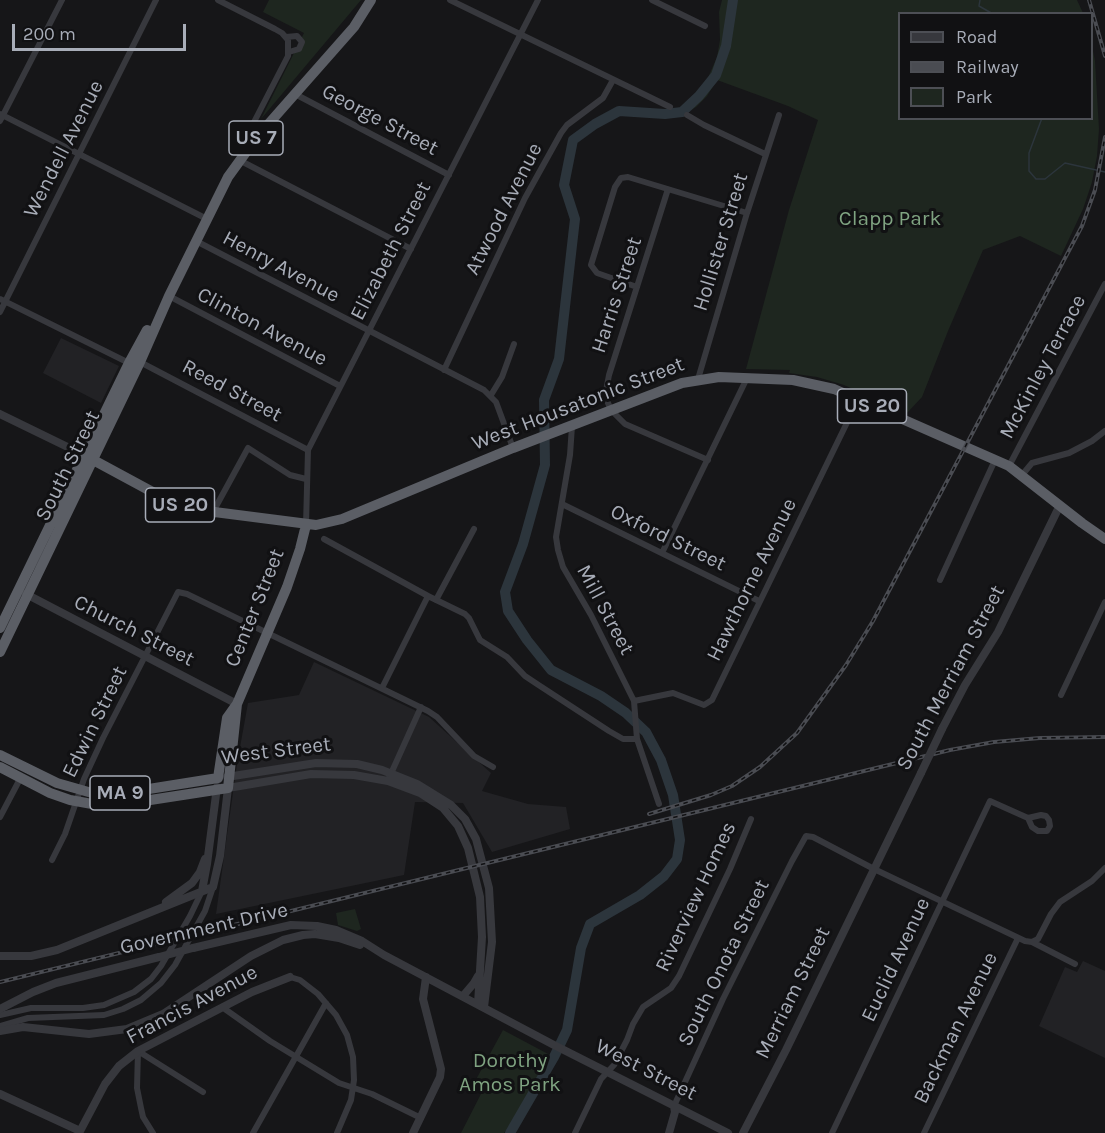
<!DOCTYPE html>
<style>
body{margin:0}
#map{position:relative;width:1105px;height:1133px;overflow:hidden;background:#161618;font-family:Karla,sans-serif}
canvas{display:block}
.legend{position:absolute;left:898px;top:12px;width:195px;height:108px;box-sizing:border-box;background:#111113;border:2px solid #4d4f55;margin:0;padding:8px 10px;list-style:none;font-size:18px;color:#a8adb8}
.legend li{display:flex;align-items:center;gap:12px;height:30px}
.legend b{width:30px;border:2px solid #4d4f55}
.scale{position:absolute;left:12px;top:24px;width:174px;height:27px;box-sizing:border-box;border:3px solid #a8adb8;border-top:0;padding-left:8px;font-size:18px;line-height:21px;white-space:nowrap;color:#a8adb8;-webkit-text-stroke:4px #111113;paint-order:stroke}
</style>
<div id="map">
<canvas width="1105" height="1133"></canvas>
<ul class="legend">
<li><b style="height:8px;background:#37383d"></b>Road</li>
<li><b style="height:8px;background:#4a4c52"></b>Railway</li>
<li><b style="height:16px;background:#1e261f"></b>Park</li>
</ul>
<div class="scale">200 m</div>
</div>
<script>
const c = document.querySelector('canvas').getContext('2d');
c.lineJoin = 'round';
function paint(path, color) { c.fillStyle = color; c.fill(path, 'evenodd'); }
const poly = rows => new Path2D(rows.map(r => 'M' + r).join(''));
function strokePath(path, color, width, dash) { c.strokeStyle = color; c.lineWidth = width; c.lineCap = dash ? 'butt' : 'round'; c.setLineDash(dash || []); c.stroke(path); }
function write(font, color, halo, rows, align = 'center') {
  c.font = font + ' Karla,sans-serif'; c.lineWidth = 6; c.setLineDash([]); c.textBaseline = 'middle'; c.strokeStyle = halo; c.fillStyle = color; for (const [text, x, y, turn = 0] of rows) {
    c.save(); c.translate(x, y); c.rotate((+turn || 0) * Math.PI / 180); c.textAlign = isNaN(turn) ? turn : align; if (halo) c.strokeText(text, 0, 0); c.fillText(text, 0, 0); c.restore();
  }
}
paint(poly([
 [61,338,119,366,101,403,43,373],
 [314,662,429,717,491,773,482,791,528,804,566,807,570,829,492,852,463,803,415,802,404,875,216,914,237,764,248,703,299,695],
 [1083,961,1105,971,1105,1058,1039,1026,1065,967,1077,972]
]), '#222225');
paint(poly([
 [269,0,361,0,261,119,304,33,263,12],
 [722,0,1077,0,1083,13,900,14,900,118,1092,118,1092,46,1095,61,1099,129,1097,156,1092,182,1083,209,1061,256,1020,236,983,250,948,331,922,397,907,413,844,385,817,377,789,373,790,370,746,369,789,210,818,120,788,106,717,80,707,96,696,107,691,110,682,105,694,99,707,80,717,57,720,40,719,12],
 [355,909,361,929,357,931,338,925,336,913],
 [503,1030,550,1055,513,1120,504,1133,461,1133,483,1090,473,1085]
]), '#1e261f');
strokePath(poly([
 [980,0,979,6,993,14],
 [1042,118,1029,153,1029,171,1036,179,1045,179,1065,163,1105,172]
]), '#2c353c', 1.5);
strokePath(poly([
 [510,1133,554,1057,567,1030,581,948,590,924,640,895,664,876,677,859,680,840,673,795,661,760,646,732,626,713,601,696,551,670,527,640,508,611,505,592,523,544,545,465,544,400,559,359,575,219,564,185,573,140,595,124,619,111,665,114,682,112,699,96,716,75,726,46,733,0]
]), '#2c353c', 10);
strokePath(poly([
 [218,0,275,29,282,33,288,40,288,56,253,124,257,137],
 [450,0,670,107],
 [652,0,705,26],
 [286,37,297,36,302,42,299,49,289,52],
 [295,94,449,175],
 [0,114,207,219],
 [687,115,704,125,765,154],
 [0,121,62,0],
 [239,160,411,249],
 [668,189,609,375,605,396,611,410,625,424,708,460],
 [196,241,484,390,496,402,513,448],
 [637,287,597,273,591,265,615,187,621,178,628,177,747,213],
 [169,296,340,386],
 [0,299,129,363],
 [0,312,156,0],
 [140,362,308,450],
 [444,370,525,198,561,133,567,125,603,98,613,80],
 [698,379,747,213,779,115],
 [491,395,502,377,514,344],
 [572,426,570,455,556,537,558,550,563,567,591,615,634,701,637,739,659,804],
 [1009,466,1105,284],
 [1022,475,1032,463,1069,453,1092,441,1105,431],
 [562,504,759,601],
 [213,512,248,448,290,475,306,479],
 [306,525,308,450,538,0],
 [324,539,428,596],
 [662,553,747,378],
 [940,580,995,460],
 [436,600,474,529],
 [382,688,428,596,465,614,469,618,480,640,507,657,525,676,537,684,609,731,623,739,637,739],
 [1061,695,1105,602],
 [634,701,673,693,704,705,712,700,858,400],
 [389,778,421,707],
 [0,817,21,777],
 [52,860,65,834,84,779,103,738,178,592,187,594,428,711,437,717,474,756,493,767],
 [1032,942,1038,939,1051,914,1060,902,1092,881,1105,868],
 [290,977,300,980,318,994,336,1015,347,1035,353,1057,354,1080,351,1100,337,1133],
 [222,1007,270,1041,339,1083,372,1094,421,1118],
 [0,1015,31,1008,83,1008,104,1005,134,992,151,979,161,966,190,916,202,891],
 [0,1026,28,1018,104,1015,123,1009,141,1000,161,983,175,965,205,911,213,887],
 [138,1051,137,1088,141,1108,143,1117,153,1133],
 [138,1051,203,1092],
 [674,1106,723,999,792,861,806,836,813,837,874,869,1025,941,1032,942,1075,964],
 [253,1133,326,1003],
 [575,1133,601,1079,614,1065,627,1040,633,1024,643,1007,671,988,679,976,730,869,751,819],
 [832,1133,990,801,1028,818,1032,827,1038,831,1047,831,1050,826,1049,820,1046,816,1041,815,1028,818],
 [924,1133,1018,938]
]), '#37383d', 6);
strokePath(poly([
 [0,414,84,455],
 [26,594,237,704],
 [942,729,965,685,998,632,1060,505],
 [227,777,316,763,357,764,382,770,417,784,451,805,465,819,476,839,489,888,492,942,484,1007],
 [202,891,207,864,217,787],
 [166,902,192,883,200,872,205,859],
 [193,948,291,925,317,926,336,930,362,941,384,955,552,1044,728,1133],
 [0,956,31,956,57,950,213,887,220,856,228,788,311,774,354,775,388,781,420,793,443,808,458,826,468,848,480,897,482,937,478,1004],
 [463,996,474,983,478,976],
 [0,1009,33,992,56,983,159,957],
 [0,1031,23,1027,89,1034,127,1029,163,1014,251,956,283,940,303,935,315,934,339,938,360,945],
 [0,1094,80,1131],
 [79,1133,105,1084,119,1066,138,1051,252,992,290,977],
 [413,1133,440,1077,441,1069,423,999,426,977],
 [669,1133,675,1112,674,1106],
 [743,1133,786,1050,921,773]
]), '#37383d', 8);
strokePath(poly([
 [84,455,171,502,191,509,316,525,342,519,513,448,682,383,719,377,793,380,834,389,1009,466,1082,523,1105,539],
 [0,628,129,363,147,330],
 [0,652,140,362,169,296,228,177,257,137,354,27,371,0],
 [0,755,57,783,92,793,130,792,218,778,227,718,237,704,287,587,300,549,306,525],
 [0,767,50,793,70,800,92,804,118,805,228,788,237,704]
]), '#5b5e65', 10);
const rail = poly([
 [1089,0,1105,56],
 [649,814,711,795,732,786,760,767,797,733,846,665,873,621,1082,226,1095,190,1105,137],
 [0,982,950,750,994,742,1040,738,1105,737]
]);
strokePath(rail, '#4a4c52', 4);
strokePath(rail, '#111113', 1.5, [4.5]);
strokePath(poly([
 [921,773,942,729],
 [159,957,193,948]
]), '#37383d', 8);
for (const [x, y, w] of [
 [256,138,54],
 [872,406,69],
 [180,505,69],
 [120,793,60]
]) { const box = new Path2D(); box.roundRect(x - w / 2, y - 17, w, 34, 4.5); c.fillStyle = '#111113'; c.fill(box); strokePath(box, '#a8adb8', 1.5); }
write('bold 20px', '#a8adb8', null, [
 ["US 7",256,138],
 ["US 20",872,406],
 ["US 20",180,505],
 ["MA 9",120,793]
]);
write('21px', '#a8adb8', '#111113', [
 ["George Street",380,120,28],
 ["Wendell Avenue",64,149,-63],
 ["Atwood Avenue",504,209,-63],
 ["Hollister Street",721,242,-73],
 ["Elizabeth Street",391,251,-63],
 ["Henry Avenue",281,267,28],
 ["Harris Street",617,295,-72],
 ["Clinton Avenue",262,327,28],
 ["McKinley Terrace",1043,367,-62],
 ["Reed Street",232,391,28],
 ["West Housatonic Street",578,404,-21],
 ["South Street",68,466,-64],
 ["Oxford Street",668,538,26],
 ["Hawthorne Avenue",752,580,-64],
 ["Center Street",255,608,-68],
 ["Mill Street",605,610,62],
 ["Church Street",134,631,27],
 ["South Merriam Street",951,678,-62],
 ["Edwin Street",95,722,-64],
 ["West Street",276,751,-7],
 ["Riverview Homes",696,897,-65],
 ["Government Drive",204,929,-13],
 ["Euclid Avenue",896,960,-65],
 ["South Onota Street",724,963,-64],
 ["Merriam Street",793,993,-64],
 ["Francis Avenue",192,1005,-28],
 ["Backman Avenue",956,1028,-64],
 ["West Street",646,1070,27]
]);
write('21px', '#7fa381', '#111113', [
 ["Clapp Park",890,219],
 ["Dorothy",510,1061],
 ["Amos Park",510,1085]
]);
</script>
